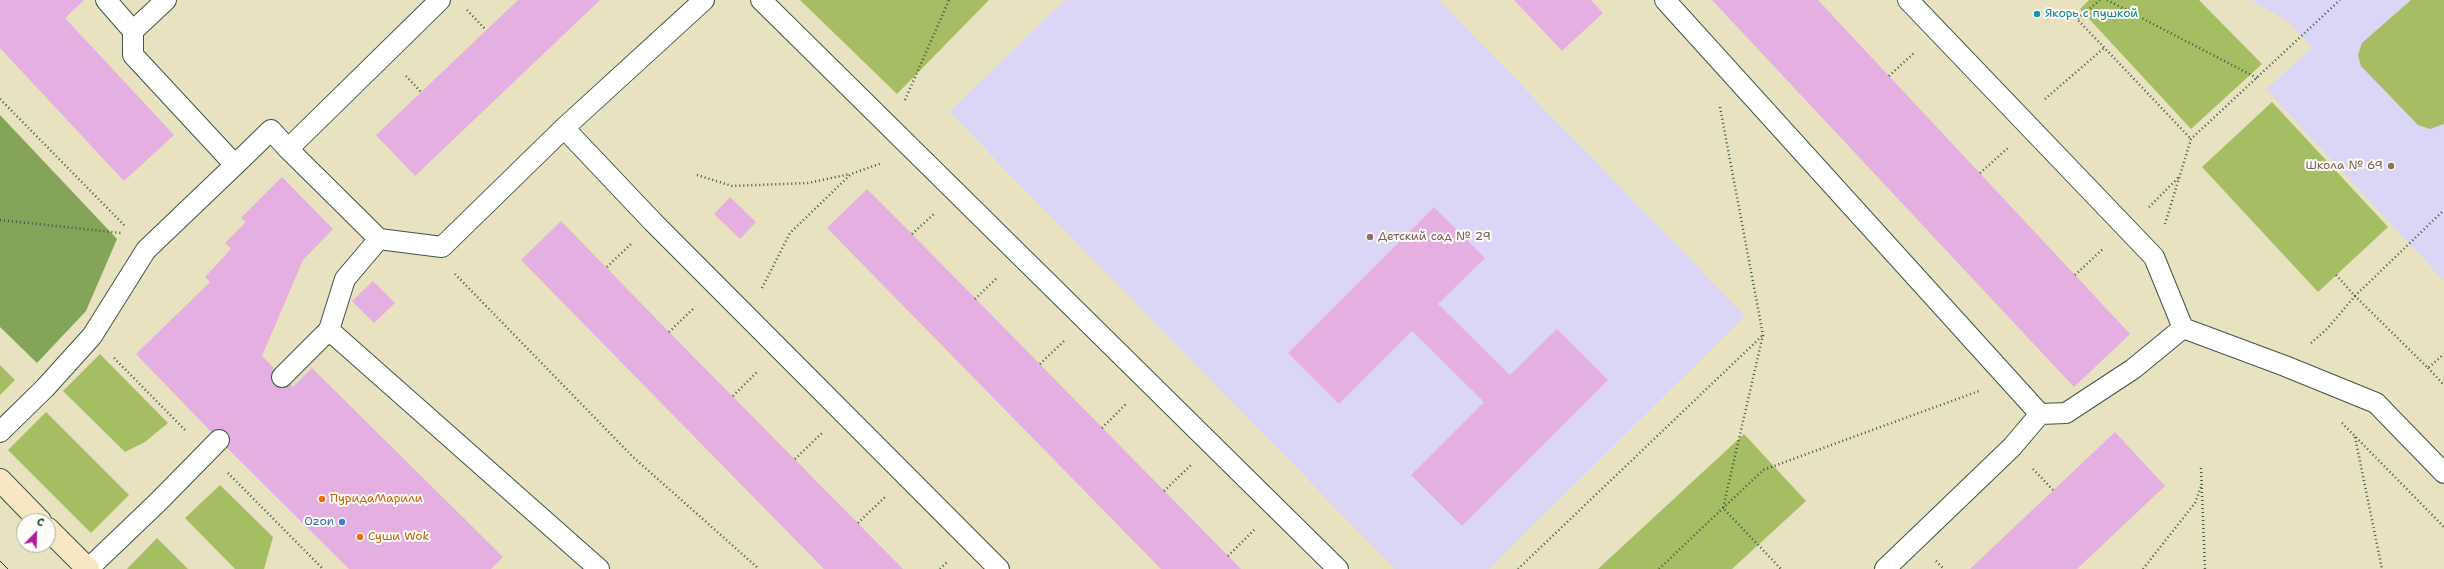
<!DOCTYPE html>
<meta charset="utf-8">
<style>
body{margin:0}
#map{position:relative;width:2444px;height:569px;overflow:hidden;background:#e8e2c0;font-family:"Shantell Sans",sans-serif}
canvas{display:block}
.north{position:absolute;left:16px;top:513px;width:40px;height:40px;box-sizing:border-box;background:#fdfcf7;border:1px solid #a4b0a9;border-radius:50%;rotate:23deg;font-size:11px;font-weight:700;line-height:16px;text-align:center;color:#1f3d34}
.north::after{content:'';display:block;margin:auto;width:14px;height:18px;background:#b5179e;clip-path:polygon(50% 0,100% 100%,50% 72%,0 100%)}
</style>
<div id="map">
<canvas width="2444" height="569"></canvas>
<div class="north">С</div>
</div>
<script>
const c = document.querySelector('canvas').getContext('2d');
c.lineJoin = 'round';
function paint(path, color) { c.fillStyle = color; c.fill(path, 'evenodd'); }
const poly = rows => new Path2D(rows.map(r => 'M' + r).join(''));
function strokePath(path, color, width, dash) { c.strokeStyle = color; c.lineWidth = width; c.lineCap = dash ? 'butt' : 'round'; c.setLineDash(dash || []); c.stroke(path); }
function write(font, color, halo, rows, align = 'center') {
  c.font = font + ' "Shantell Sans",sans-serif'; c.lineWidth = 4; c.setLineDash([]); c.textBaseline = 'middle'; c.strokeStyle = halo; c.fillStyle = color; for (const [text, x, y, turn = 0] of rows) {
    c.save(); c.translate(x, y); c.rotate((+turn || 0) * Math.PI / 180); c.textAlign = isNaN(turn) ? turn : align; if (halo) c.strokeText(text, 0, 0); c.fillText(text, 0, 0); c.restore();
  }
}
paint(poly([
 [1065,0,1439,0,1745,316,1489,569,1395,569,949,112],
 [2251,0,2444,0,2444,281,2266,89,2312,48,2289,22]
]), '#dcd6f6');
paint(poly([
 [800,0,989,0,897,94],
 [2089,0,2199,0,2262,64,2191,129,2080,9],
 [2411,0,2444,0,2444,124,2430,129,2418,125,2361,66,2358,55,2362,43],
 [2272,102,2388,227,2318,292,2202,167],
 [100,354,168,423,145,442,125,452,63,391],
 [0,365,15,380,0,395],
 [46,412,129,495,91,533,8,450],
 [1744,434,1806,501,1732,569,1598,569],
 [220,485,273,537,264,569,235,569,185,518],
 [157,538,188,569,127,569]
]), '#a6be63');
paint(poly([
 [0,115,117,239,86,311,37,363,0,327]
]), '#84a559');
paint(poly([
 [0,0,84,0,65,18,174,135,124,181,0,48],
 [518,0,600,0,415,176,376,135],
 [1514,0,1591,0,1603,13,1562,51],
 [1712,0,1818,0,2130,334,2074,387],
 [282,177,333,229,303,260,262,356,293,387,312,368,503,557,491,569,349,569,219,440,136,354,210,282,205,277,231,249,225,243,246,222,241,218],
 [867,189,912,234,1241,569,1161,569,827,228],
 [730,197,756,222,740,239,714,214],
 [1434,207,1485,258,1438,304,1510,375,1557,329,1608,380,1462,526,1411,475,1484,402,1412,331,1339,404,1288,353],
 [561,221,669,332,903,569,824,569,521,260],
 [373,281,395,303,374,323,352,301],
 [2115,432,2165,486,2077,569,1970,569]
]), '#e5afe1');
const service = poly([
 [106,0,133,31],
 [166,0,133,31,133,55,235,165,271,130,288,149],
 [761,0,1338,569],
 [1665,0,2040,414],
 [1908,0,2154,257,2183,328,2285,366,2376,403,2444,473],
 [564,128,653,222,999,569],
 [379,239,288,149,440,0],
 [329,330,599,569],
 [282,377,329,330,345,279,379,239,442,247,564,128,704,0],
 [0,432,45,388,92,336,146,250,235,165],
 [88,569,158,502,219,440],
 [1885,569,2012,447,2040,414,2066,413,2133,369,2183,328]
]);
const secondary = poly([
 [0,480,40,521],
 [48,529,88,569]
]);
strokePath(service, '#3d5649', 22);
strokePath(secondary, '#3d5649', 24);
strokePath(poly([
 [2100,0,2077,19,2191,139],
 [2107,0,2257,78],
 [467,10,486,30],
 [406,76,421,92],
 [1889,76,1915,52],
 [0,99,126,227],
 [2045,99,2104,48],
 [905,100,949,0],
 [1720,107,1763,335,1723,508,1781,569],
 [1980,173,2008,148],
 [697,175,732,186,808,183,850,174],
 [2149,207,2178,178],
 [0,220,121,233],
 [2165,224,2191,139,2340,0],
 [912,234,934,214],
 [607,267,632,243],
 [455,274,633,457,759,569],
 [2075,275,2104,248],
 [2336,275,2355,296,2444,210],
 [762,288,790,233,851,174,882,163],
 [975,299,998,277],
 [669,332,695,307],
 [2311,343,2327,329,2355,296,2428,368,2444,354],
 [114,358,186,431],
 [1040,364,1064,341],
 [2428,368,2444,385],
 [733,396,758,371],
 [2342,423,2444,527],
 [1102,428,1127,403],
 [2355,437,2382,569],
 [795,459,822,433],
 [2201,468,2205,569],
 [2033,469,2053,490],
 [228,473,323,569],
 [1164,491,1191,465],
 [858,523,885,497],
 [1228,556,1255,529],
 [1936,561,1944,569],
 [940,569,948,561],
 [1518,569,1762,336],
 [1659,569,1763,470,1979,391],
 [2143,569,2195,503,2202,484]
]), '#3d5649', 2.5, [1, 3]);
strokePath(service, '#fff', 20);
strokePath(secondary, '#f7e8c3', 22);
strokePath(poly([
 [0,561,8,569]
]), '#1f3d34', 1);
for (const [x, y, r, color] of [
 [2037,14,4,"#0f9aa8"],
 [2391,166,4,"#8d6e63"],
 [1370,237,4,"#8d6e63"],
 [322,499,4,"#e8710a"],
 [342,522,4,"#3f7fe0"],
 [360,537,4,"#e8710a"]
]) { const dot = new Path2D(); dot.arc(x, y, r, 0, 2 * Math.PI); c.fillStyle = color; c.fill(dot); strokePath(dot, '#fdfcf7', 1.5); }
write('12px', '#0d838f', '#fdfcf7', [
 ["Якорь с пушкой",2045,14]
], 'left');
write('12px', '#785e54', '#fdfcf7', [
 ["Школа № 69",2383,166],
 ["Детский сад № 29",1378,237,"left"]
], 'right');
write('12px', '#c56008', '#fdfcf7', [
 ["ПуридаМарили",330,499],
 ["Суши Wok",368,537]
], 'left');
write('12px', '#366cbe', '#fdfcf7', [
 ["Ozon",334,522]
], 'right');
</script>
